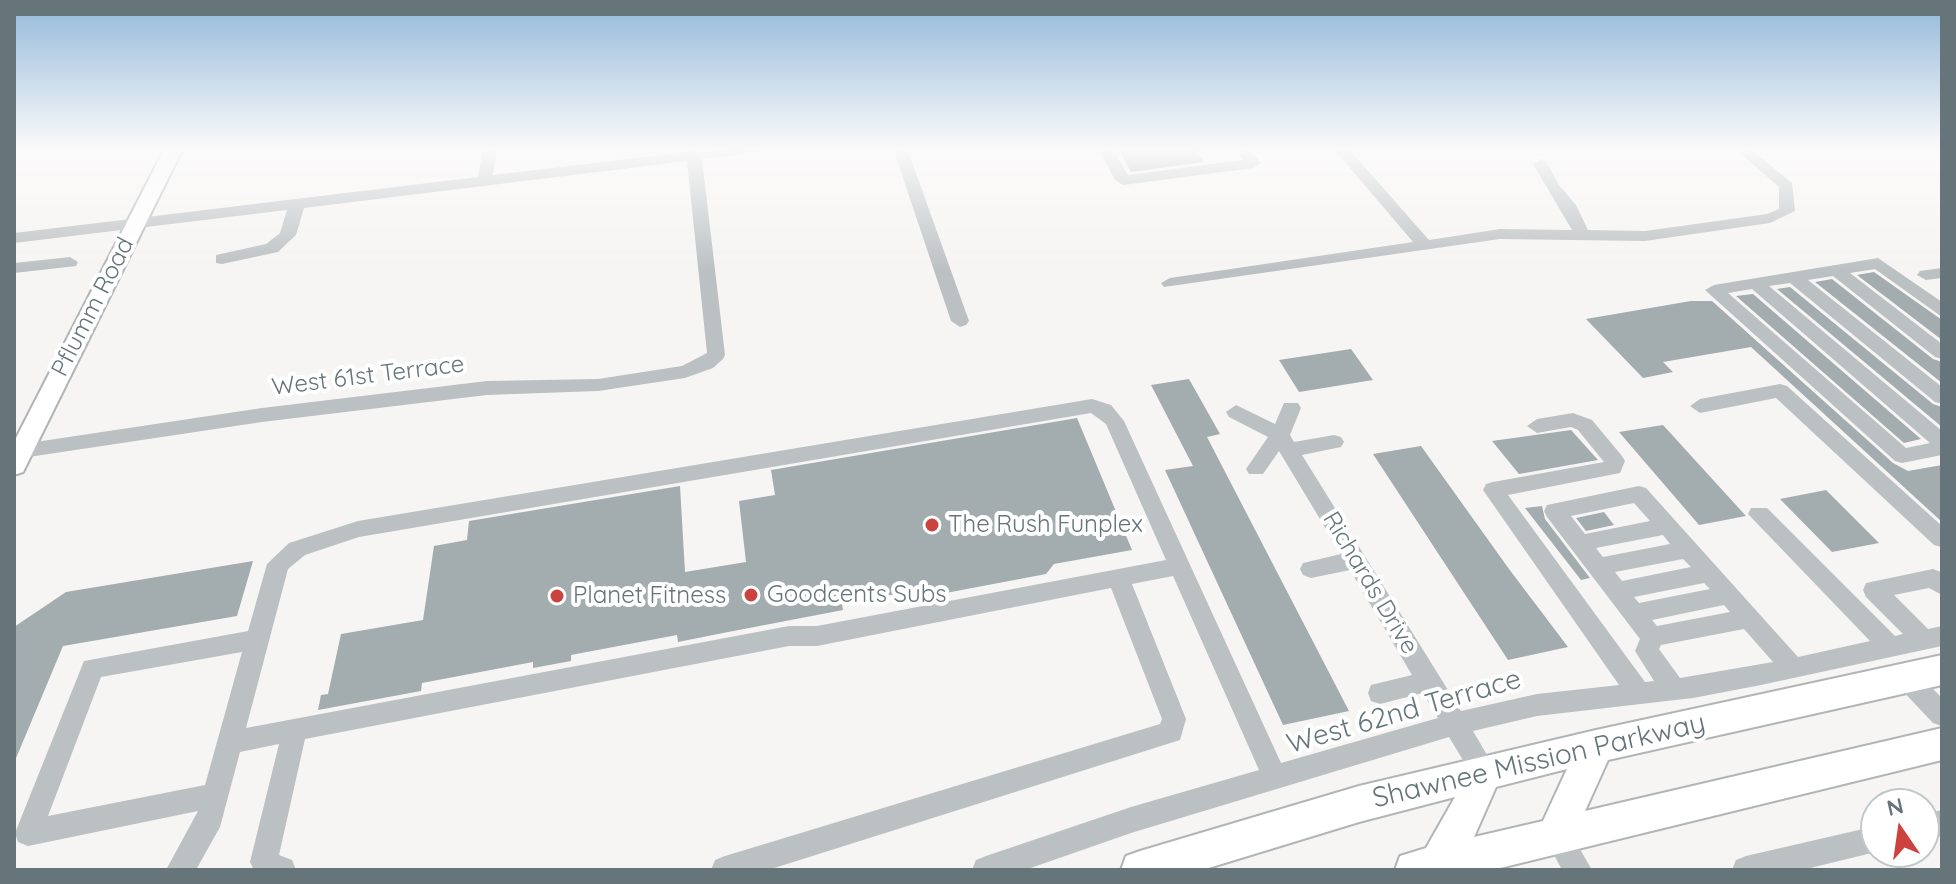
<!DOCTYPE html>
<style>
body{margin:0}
#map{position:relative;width:1956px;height:884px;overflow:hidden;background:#f6f5f3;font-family:Quicksand,sans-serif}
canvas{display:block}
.frame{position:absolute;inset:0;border:16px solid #65757a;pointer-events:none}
.north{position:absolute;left:1860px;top:788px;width:80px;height:80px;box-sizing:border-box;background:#fff;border:2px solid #c1c8ca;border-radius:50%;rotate:347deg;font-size:22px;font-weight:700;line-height:32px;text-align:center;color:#65757a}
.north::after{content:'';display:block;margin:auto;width:28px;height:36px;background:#cb423e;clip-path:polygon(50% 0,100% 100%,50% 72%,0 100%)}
</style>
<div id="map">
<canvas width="1956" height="884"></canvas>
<div class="frame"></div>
<div class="north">N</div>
</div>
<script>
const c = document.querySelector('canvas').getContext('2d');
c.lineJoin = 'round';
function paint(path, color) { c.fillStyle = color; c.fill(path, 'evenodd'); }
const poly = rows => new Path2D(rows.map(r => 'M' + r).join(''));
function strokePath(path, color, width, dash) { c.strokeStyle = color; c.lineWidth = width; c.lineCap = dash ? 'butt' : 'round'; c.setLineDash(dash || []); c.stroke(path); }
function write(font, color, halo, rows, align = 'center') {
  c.font = font + ' Quicksand,sans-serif'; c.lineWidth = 8; c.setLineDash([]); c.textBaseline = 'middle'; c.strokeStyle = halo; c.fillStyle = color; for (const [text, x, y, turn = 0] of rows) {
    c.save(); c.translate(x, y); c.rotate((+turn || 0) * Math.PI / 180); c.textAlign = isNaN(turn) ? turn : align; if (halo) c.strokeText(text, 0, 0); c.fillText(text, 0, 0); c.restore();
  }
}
paint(poly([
 [1118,148,1195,148,1204,162,1131,172],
 [1874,272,1942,320,1942,340,1857,275],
 [1832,279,1933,359,1942,362,1942,383,1815,282],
 [1790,287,1933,404,1942,407,1942,427,1777,289],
 [1753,294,1921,439,1904,443,1736,296],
 [1691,301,1712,301,1893,463,1908,471,1942,465,1942,522,1751,347,1663,362,1673,372,1643,378,1586,319],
 [1351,349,1373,380,1299,392,1279,360],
 [1189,379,1220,434,1207,437,1349,711,1283,725,1165,470,1193,466,1151,385],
 [1077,418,1132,550,1054,564,1046,574,930,596,918,590,842,604,843,610,723,633,678,642,677,635,571,655,571,661,533,668,533,662,422,683,421,691,318,710,321,695,328,694,341,634,423,620,434,546,467,540,469,521,680,486,685,572,746,562,739,501,775,495,771,470],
 [1663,425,1746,516,1699,525,1619,432],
 [1571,430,1598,460,1519,474,1492,441],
 [1421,446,1509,569,1568,647,1508,660,1373,454],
 [1826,490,1879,543,1832,552,1780,499],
 [1542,506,1545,519,1590,578,1581,580,1525,508],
 [1604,512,1614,525,1586,531,1576,518],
 [253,561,237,616,63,646,14,763,14,627,66,592]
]), '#a3acaf');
const major = poly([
 [165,148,183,148,26,466,23,472,14,475,14,442,165,148]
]);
const highway = poly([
 [1942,655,1942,685,1608,760,1585,811,1942,728,1942,760,1492,870,1395,870,1400,856,1426,848,1455,797,1359,822,1202,870,1121,870,1126,856,1140,851,1359,786,1596,730,1942,655],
 [1567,769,1543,821,1474,837,1496,787,1567,769]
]);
strokePath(major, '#afb4b6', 4);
strokePath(highway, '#b1b5b7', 4);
paint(poly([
 [483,148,497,148,493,175,686,152,686,148,700,148,701,151,766,148,759,152,702,159,725,355,723,359,713,368,685,378,598,391,487,395,262,422,22,458,15,456,14,447,22,444,262,408,487,381,598,379,682,366,707,353,687,161,304,208,296,235,278,252,222,264,216,263,216,255,266,244,280,233,287,210,14,243,14,233,478,177,483,148],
 [893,148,907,148,969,321,966,325,960,327,951,321,893,148],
 [1098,148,1112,148,1128,175,1243,160,1234,148,1248,148,1261,163,1253,168,1123,185,1115,180,1098,148],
 [1333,148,1348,148,1429,240,1500,229,1572,230,1533,164,1541,159,1546,161,1559,185,1576,205,1588,230,1645,231,1767,214,1779,209,1779,187,1734,148,1750,148,1792,183,1795,211,1770,223,1645,241,1500,239,1164,287,1161,283,1170,278,1413,242,1333,148],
 [1931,148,1942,148,1942,154,1933,151,1931,148],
 [70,257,78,262,76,266,14,273,14,263,70,257],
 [1878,258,1942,302,1942,317,1875,269,1850,273,1942,344,1942,359,1935,357,1833,276,1808,280,1942,387,1942,404,1935,402,1790,283,1769,286,1942,431,1942,455,1902,463,1895,461,1705,290,1714,285,1878,258],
 [1752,289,1930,443,1906,448,1728,293,1752,289],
 [1942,268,1942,278,1926,280,1917,275,1920,271,1942,268],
 [1780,384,1787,386,1942,526,1942,547,1934,545,1776,398,1700,413,1690,406,1700,399,1780,384],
 [1092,399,1111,405,1124,421,1281,763,1438,718,1423,693,1380,704,1371,701,1368,693,1371,685,1412,675,1350,570,1311,578,1303,575,1300,569,1303,563,1341,554,1279,451,1263,474,1249,474,1246,469,1268,437,1229,417,1226,412,1236,405,1275,424,1284,403,1298,403,1301,408,1290,435,1294,442,1334,435,1341,437,1344,442,1341,447,1302,455,1461,711,1537,694,1619,685,1483,490,1486,484,1493,482,1604,462,1578,430,1571,427,1537,433,1527,426,1537,419,1573,413,1592,420,1622,456,1625,461,1620,473,1508,495,1645,682,1654,681,1635,651,1640,639,1547,517,1544,511,1547,505,1639,486,1646,488,1798,657,1870,641,1748,514,1751,508,1767,508,1895,636,1903,634,1866,597,1863,590,1866,583,1933,569,1941,572,1942,595,1929,588,1894,595,1928,629,1942,626,1942,646,1761,685,1693,698,1537,716,1473,731,1497,772,1493,780,1484,784,1475,780,1449,737,1131,833,1025,870,972,870,976,860,986,856,1131,807,1259,770,1173,576,1132,584,1186,719,1180,740,768,870,711,870,715,860,725,856,1160,724,1162,719,1111,588,817,646,789,646,305,739,279,855,292,860,296,870,254,870,250,862,279,744,240,752,220,827,196,870,166,870,198,811,28,846,18,842,15,833,84,661,248,631,267,564,289,543,358,521,1092,399],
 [1091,413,1106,424,1166,560,817,626,789,626,246,728,288,569,305,555,359,537,1091,413],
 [1634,503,1650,521,1585,534,1571,516,1634,503],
 [1663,535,1670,544,1603,557,1596,548,1663,535],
 [1683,559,1691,567,1622,581,1615,572,1683,559],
 [1704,583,1710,589,1639,603,1634,597,1704,583],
 [1724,605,1730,612,1657,626,1652,620,1724,605],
 [1744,629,1773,662,1680,678,1659,649,1661,645,1744,629],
 [242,652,205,785,48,816,101,677,242,652],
 [1906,667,1915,671,1942,698,1942,726,1933,723,1897,685,1894,678,1897,671,1906,667],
 [1942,810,1942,836,1924,840,1924,814,1942,810],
 [1556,821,1566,825,1592,870,1562,870,1543,834,1546,825,1556,821],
 [1876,826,1876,852,1802,870,1732,870,1736,860,1746,856,1876,826]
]), '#bbc0c2');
paint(major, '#fff');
paint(highway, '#fff');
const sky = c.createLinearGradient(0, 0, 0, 271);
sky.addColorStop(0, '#93b9d9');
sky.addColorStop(0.55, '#fbfafa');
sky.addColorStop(1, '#fbfafa00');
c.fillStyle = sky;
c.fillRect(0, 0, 1956, 271);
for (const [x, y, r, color] of [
 [932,525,8,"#cb423e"],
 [751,595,8,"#cb423e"],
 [557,596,8,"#cb423e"]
]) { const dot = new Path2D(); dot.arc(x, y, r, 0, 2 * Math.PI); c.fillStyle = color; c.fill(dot); strokePath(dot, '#fff', 3); }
write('24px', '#65757a', '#fff', [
 ["Pflumm Road",93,307,-63],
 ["West 61st Terrace",368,376,-7],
 ["Richards Drive",1370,583,59]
]);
write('24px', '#65757a', '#fff', [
 ["The Rush Funplex",948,525],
 ["Goodcents Subs",767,595],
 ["Planet Fitness",573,596]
], 'left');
write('28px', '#65757a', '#fff', [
 ["West 62nd Terrace",1404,712,-16],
 ["Shawnee Mission Parkway",1539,761,-13]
]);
</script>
